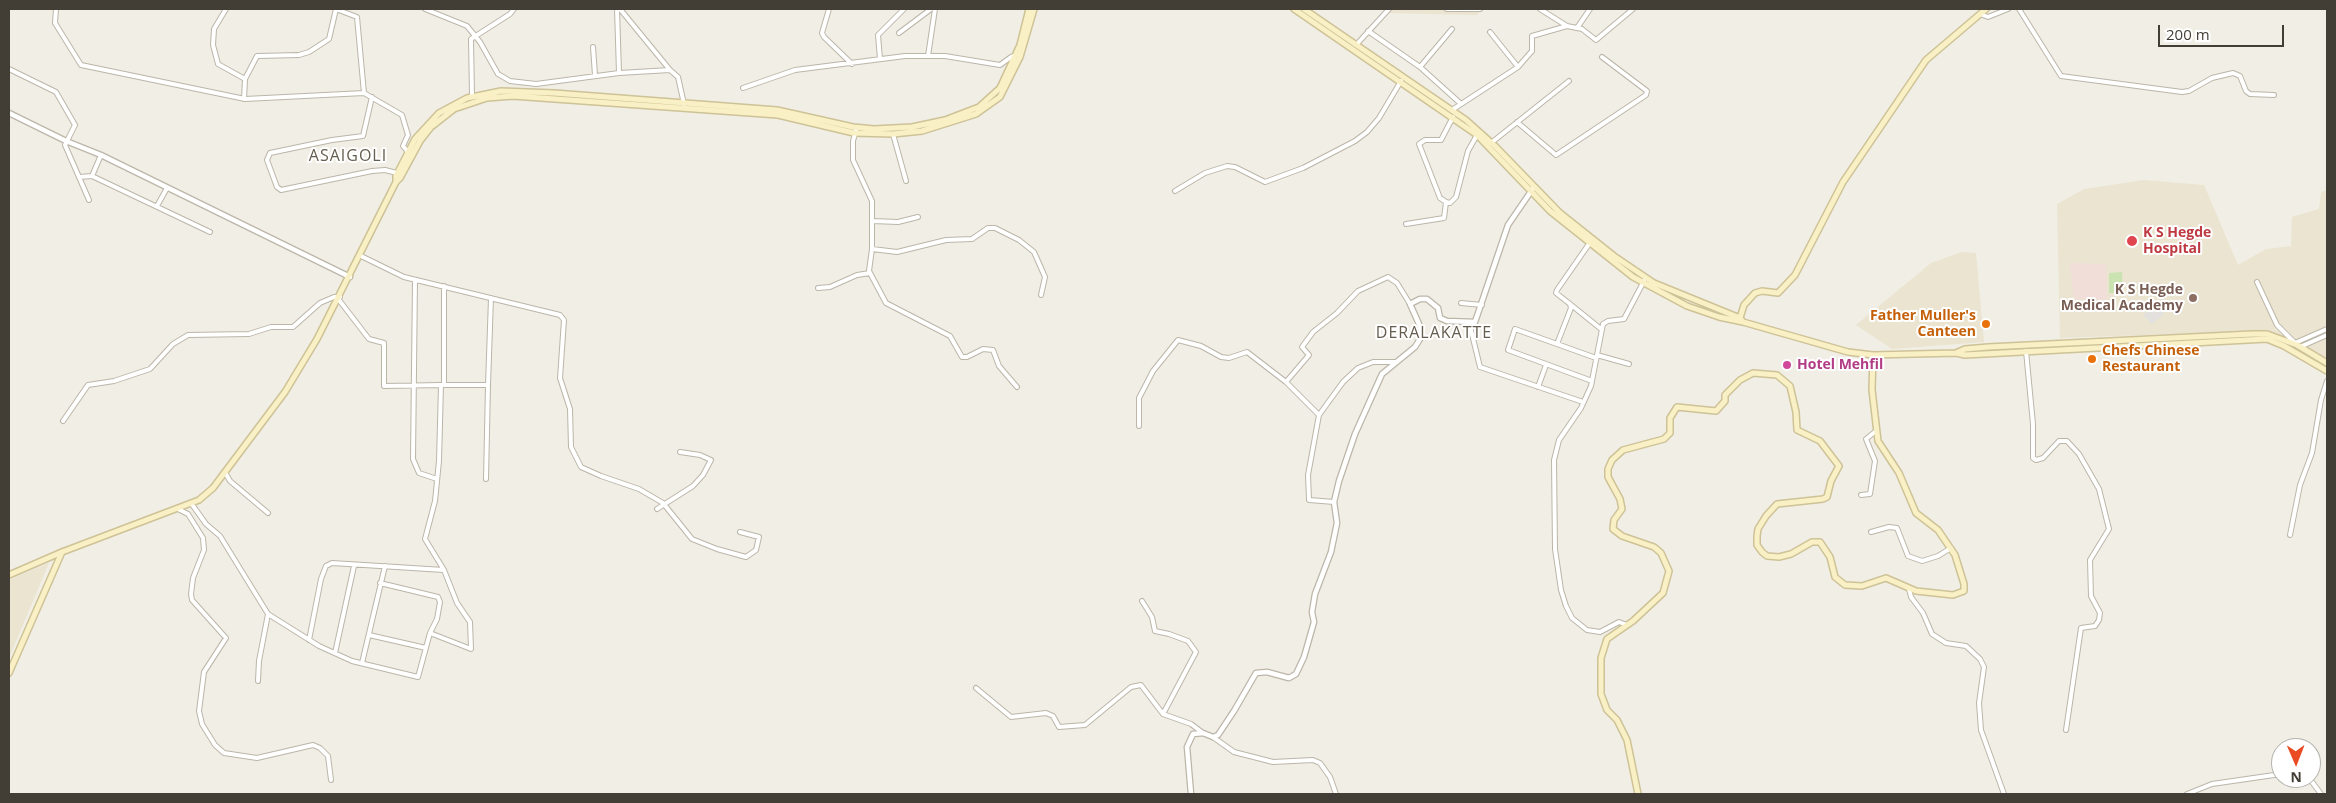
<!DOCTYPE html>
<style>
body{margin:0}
#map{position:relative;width:2336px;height:803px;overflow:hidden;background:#f1eee5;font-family:"Open Sans",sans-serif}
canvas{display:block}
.frame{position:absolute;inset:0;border:10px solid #433e35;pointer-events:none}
.north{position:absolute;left:2271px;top:738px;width:50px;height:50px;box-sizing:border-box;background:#fff;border:1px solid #b4b2ae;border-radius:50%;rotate:179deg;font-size:14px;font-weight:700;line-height:20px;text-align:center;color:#433e35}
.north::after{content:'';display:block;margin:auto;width:18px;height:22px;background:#ea4b23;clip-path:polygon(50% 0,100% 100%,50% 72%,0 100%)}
.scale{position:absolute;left:2158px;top:25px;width:126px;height:22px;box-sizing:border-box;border:2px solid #433e35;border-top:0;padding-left:6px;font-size:15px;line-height:18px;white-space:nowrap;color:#433e35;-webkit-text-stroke:4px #fff;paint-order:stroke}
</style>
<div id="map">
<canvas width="2336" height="803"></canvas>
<div class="frame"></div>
<div class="north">N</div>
<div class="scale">200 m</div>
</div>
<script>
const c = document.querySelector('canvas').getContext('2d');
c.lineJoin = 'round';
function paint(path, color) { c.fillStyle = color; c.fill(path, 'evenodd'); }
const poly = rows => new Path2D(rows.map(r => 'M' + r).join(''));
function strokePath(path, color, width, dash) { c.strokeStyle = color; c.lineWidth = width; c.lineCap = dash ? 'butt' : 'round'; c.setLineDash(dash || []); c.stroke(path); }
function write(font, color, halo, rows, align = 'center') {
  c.font = font + ' "Open Sans",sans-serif'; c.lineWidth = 4; c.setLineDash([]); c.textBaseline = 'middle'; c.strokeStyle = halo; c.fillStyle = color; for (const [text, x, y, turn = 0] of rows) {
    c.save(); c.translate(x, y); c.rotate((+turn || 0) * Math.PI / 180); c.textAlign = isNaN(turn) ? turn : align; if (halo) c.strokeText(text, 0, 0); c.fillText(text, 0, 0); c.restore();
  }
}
paint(poly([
 [1385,9,1482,9,1477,15,1385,13],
 [2144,180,2204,185,2238,265,2266,249,2291,246,2292,217,2319,209,2321,192,2327,190,2327,361,2280,336,2255,331,2060,338,2057,204,2084,189],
 [1962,252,1976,253,1984,342,1892,349,1856,325,1931,263],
 [49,563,9,658,9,580]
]), '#eae4d0');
paint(poly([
 [2070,263,2106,264,2107,300,2074,299]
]), '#f1ded9');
paint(poly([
 [2122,272,2123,293,2109,293,2109,273]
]), '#cae3b1');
paint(poly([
 [2157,303,2164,314,2152,324,2143,315]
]), '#e2e1dd');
const minor = poly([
 [56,9,55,23,81,65,245,99,364,93,402,115,408,135,403,146,409,153],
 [226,9,214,29,213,45,218,64,245,79,244,99],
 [425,9,467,26,480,42,498,74,510,81,536,84,619,73,670,70],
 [617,9,619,73],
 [620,9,670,70,678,77,684,104],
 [829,9,822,33,824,37,852,64],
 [1447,9,1480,9],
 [1540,9,1567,26],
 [2019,9,2061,76,2182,92,2189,91,2212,78,2233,73,2240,76,2246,91,2250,94,2274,95],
 [1980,14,1988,17,2008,9],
 [1577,28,1590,9],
 [1368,31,1420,67,1452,29],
 [1490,32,1518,67],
 [899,33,931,9],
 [1356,45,1389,9],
 [593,47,595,75],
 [928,56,935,9],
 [880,59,878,35,904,9],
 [1420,67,1460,103],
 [9,69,56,92,75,125,65,145,89,200],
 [245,79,257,56,299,55,309,52,329,39,336,9,357,17,364,93],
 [743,88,795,70,905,56,945,56,1000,65,1011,57,1016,55],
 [472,96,471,39,510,14,514,9],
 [372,97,363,136,332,140,270,153,267,160,277,187,281,190,372,171,385,170,397,173],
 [1452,110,1518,67,1532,51,1532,36,1567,26,1582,29,1596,40,1633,9],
 [1453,117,1441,140,1425,140,1419,144,1440,198,1446,202,1450,203,1456,197,1468,151,1477,135],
 [1517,122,1556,155,1646,95,1647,91,1602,57],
 [857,127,853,141,853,160,872,201,872,249,869,271,886,303,950,336,962,357,967,357,983,349,993,350,999,366,1017,387],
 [893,134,906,181],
 [1491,143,1569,81],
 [92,176,101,155],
 [79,177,92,176,210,232],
 [1175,191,1205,173,1227,166,1235,167,1265,182,1303,168,1355,141,1367,132,1379,118,1401,81],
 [157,206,167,188],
 [872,221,898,222,918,217],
 [1406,224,1444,218,1446,202],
 [1589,244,1557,290,1556,293,1570,304,1571,308,1557,344,1515,329,1508,350,1592,381],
 [872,249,897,252,946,240,972,239,988,228,995,228,1019,240,1034,252,1045,277,1041,295],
 [361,256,404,277,560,315,564,320,560,378,570,409,571,447,581,467,601,476,639,489,663,503,692,539,717,549,746,557,756,550,759,537,740,532],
 [415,280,413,459,419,473,437,479],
 [2257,282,2277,325,2295,343],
 [818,288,830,287,857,275,870,273],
 [339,300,369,339,384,343,384,386,441,385],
 [1461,303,1482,305],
 [1570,304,1601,329],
 [1469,322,1480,367,1583,402],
 [2295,343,2327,329],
 [1557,344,1596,358],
 [2300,347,2327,335],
 [2026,351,2033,424,2033,458,2036,460,2043,458,2059,441,2067,441,2079,454,2099,489,2109,529,2090,560,2091,596,2100,613,2099,620,2095,626,2081,628,2066,730],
 [1597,355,1629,364],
 [1286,382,1309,355,1302,347,1313,332,1337,313,1358,291,1388,277,1397,283,1410,304],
 [444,385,488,385,491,298],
 [1538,387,1546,365],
 [63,421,88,385,114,381,150,369,173,344,188,335,249,334,271,327,293,327,320,303,334,297,340,297],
 [1139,426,1139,398,1153,371,1178,340,1201,346,1221,357,1229,358,1247,352,1286,382,1319,415],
 [226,474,230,481,268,513],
 [486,479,488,385],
 [1861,495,1870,494,1875,461,1866,439,1876,431],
 [1334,502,1309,500,1308,475,1319,415,1343,382,1358,368,1373,362,1396,362],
 [191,503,206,524,220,536,268,614,319,646,352,661,418,677,430,633,471,649,470,622,457,603,444,570,425,539,435,501,439,461,441,385,444,385,444,286],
 [178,509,188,514,203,538,204,550,193,578,191,594,192,600,226,638,204,672,199,711,202,724,215,745,224,753,257,758,313,745,320,748,328,756,331,780],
 [657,509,693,486,703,475,711,460,700,455,680,452],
 [1871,532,1889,527,1897,528,1908,556,1922,561,1938,556,1951,548],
 [2290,535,2300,485,2312,453,2321,400,2327,381],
 [380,583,438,597,440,602,437,619,430,633],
 [1909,589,1911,597,1923,613,1932,634,1946,643,1966,646,1980,659,1984,667,1979,703,1981,730,2004,794],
 [1142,601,1152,617,1155,631,1169,634,1188,641,1196,652,1163,714],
 [1627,625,1619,622,1600,632,1587,630,1572,618,1566,606,1561,590,1555,549,1554,460,1559,440,1581,408,1591,386,1603,324,1608,321,1624,319,1644,281],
 [369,635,426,648],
 [309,640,321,579,326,566,332,563,444,570],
 [335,653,354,566],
 [362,663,385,566],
 [258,681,259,661,268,614],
 [976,688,1011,717,1046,713,1053,716,1059,727,1085,725,1131,687,1141,685,1163,714,1191,724,1203,733],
 [1213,737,1234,752,1273,762,1313,760,1320,763,1330,777,1336,794],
 [2309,778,2321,794],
 [2187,794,2212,784,2281,774]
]);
const tertiary = poly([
 [9,113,66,141,101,155,350,277],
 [1191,794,1187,747,1193,734,1203,733,1213,737,1218,735,1234,711,1256,673,1267,672,1289,678,1296,674,1304,657,1314,622,1312,612,1315,594,1331,552,1337,523,1334,502,1339,481,1355,434,1382,374,1415,347,1420,339,1421,332,1419,324,1410,304,1420,299,1427,299,1438,308,1440,318,1447,321,1475,322,1508,225,1534,187]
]);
const secondary = poly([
 [1294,9,1477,135,1550,211,1633,277,1687,306,1719,317,1743,322,1848,352,1873,355,1956,353,1965,355,2267,339,2284,346,2327,371],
 [1304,9,1466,120,1495,146,1560,213,1614,256,1654,283,1740,318,1743,322],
 [396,182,396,176,415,139,439,113,467,98,501,91,554,93,777,110,853,127,874,129,912,127,945,120,979,107,1000,88,1020,45,1029,9],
 [1739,321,1744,305,1755,293,1762,291,1778,293,1795,275,1843,182,1926,60,1986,9],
 [1956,353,1965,349,1988,347,2252,334,2267,334,2297,345,2327,363],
 [9,575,62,552,199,500,213,488,285,392,317,339,396,182,400,178,420,141,431,127,454,109,487,98,513,96,778,115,854,133,893,134,922,131,976,114,1000,97,1020,57,1034,9],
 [9,673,62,552],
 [1638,794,1627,740,1617,720,1607,710,1601,694,1601,658,1607,639,1633,621,1663,593,1669,571,1661,553,1654,547,1622,536,1613,529,1614,520,1622,509,1620,499,1608,477,1608,469,1612,460,1623,450,1664,439,1670,433,1670,418,1677,407,1716,411,1725,401,1725,395,1740,380,1753,373,1777,375,1790,386,1796,412,1797,430,1820,441,1839,466,1831,481,1827,497,1823,499,1777,504,1766,516,1758,529,1757,536,1757,545,1762,552,1767,556,1779,557,1791,554,1812,542,1820,542,1830,557,1835,577,1845,585,1862,586,1886,578,1916,591,1953,595,1964,591,1964,584,1955,555,1938,530,1916,513,1899,473,1878,441,1872,390,1873,355]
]);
strokePath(minor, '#bcb6a9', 6);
strokePath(tertiary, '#bcb6a9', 7);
strokePath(secondary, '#cec297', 8);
strokePath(minor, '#fff', 4);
strokePath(tertiary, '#fff', 4.5);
strokePath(secondary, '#faf0c6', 5);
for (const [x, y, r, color] of [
 [2132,241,6,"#e0444e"],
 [2193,298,5,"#8d6e63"],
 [1986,324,5,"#e8710a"],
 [2092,359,5,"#e8710a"],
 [1787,365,5,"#d1479c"]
]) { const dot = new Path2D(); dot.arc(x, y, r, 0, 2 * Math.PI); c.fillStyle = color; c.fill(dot); strokePath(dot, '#fff', 2); }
write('bold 14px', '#be3a42', '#fff', [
 ["K S Hegde",2143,233],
 ["Hospital",2143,249]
], 'left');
write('bold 14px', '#785e54', '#fff', [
 ["K S Hegde",2183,290],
 ["Medical Academy",2183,306]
], 'right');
write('bold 14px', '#c56008', '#fff', [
 ["Father Muller's",1976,316],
 ["Canteen",1976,332],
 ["Chefs Chinese",2102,351,"left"],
 ["Restaurant",2102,367,"left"]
], 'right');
write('bold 14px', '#b23c85', '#fff', [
 ["Hotel Mehfil",1797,365]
], 'left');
c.letterSpacing = '1px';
write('16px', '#655d4d', '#fff', [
 ["ASAIGOLI",348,156],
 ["DERALAKATTE",1434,333]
]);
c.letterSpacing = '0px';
</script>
